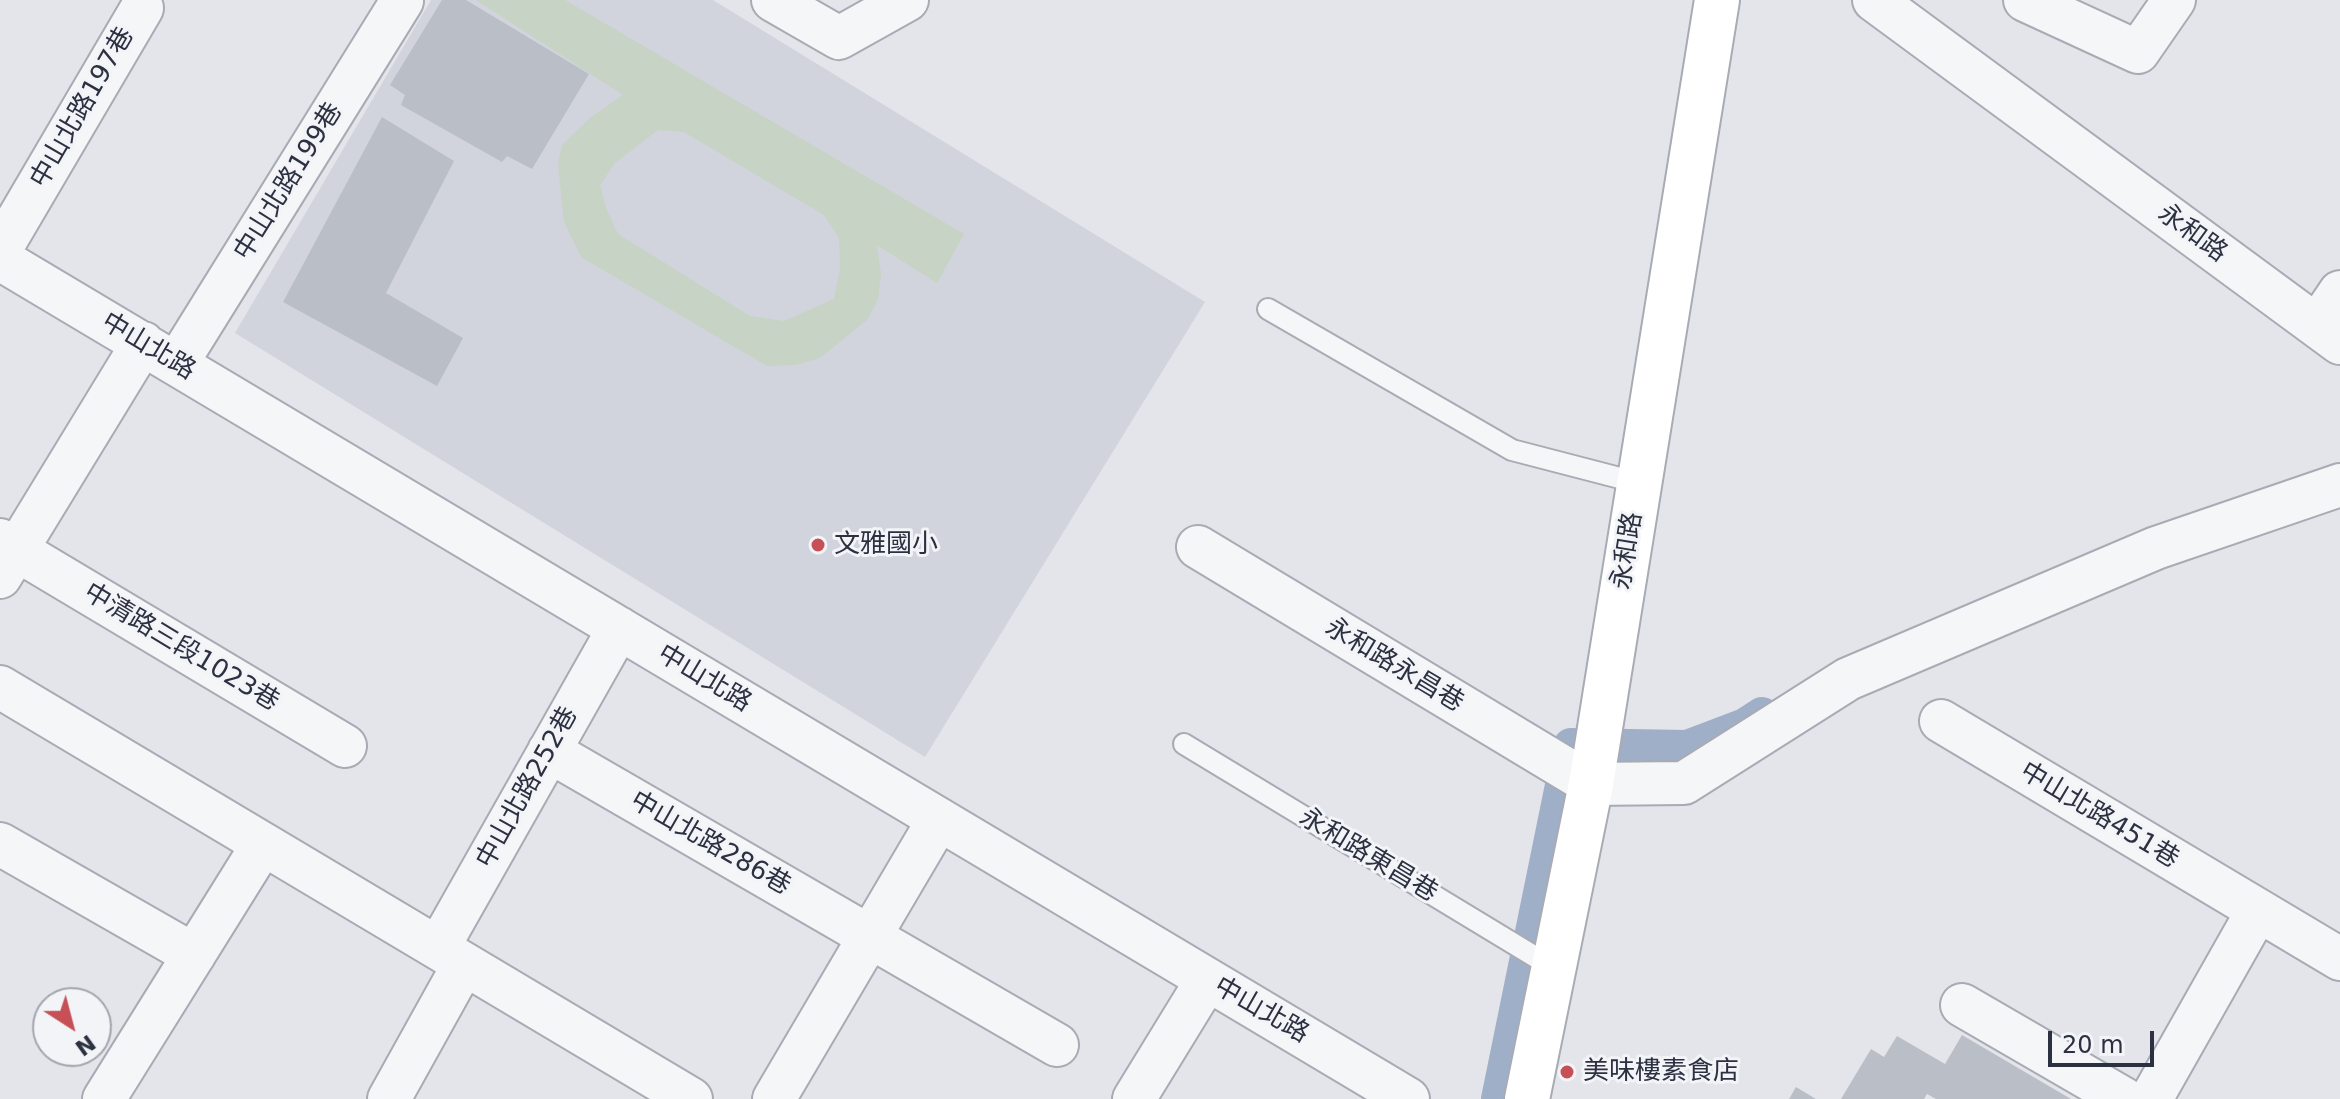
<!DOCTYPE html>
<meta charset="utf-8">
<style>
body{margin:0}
#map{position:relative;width:2340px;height:1099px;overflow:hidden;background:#e3e5ea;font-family:"DejaVu Sans",sans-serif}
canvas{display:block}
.north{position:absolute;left:32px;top:987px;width:80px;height:80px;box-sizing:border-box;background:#f2f4f7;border:2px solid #a3a6ae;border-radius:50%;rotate:144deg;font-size:22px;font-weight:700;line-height:32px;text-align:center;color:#2c3141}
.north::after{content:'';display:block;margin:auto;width:28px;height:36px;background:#c65056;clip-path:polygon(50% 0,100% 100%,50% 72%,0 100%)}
.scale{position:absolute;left:2048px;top:1031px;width:106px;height:36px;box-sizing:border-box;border:4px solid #2c3141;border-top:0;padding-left:10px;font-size:24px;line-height:28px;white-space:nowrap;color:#2c3141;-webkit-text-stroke:6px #f2f4f7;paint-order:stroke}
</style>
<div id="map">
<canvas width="2340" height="1099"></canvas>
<div class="north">N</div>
<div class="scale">20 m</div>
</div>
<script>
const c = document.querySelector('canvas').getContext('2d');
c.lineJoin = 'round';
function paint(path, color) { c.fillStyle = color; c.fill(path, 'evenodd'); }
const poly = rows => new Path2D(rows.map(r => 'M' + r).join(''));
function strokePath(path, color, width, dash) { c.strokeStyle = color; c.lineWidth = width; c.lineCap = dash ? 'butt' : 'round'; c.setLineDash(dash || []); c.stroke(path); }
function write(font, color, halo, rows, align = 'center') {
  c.font = font + ' "DejaVu Sans","Noto Sans TC",sans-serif'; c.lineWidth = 6; c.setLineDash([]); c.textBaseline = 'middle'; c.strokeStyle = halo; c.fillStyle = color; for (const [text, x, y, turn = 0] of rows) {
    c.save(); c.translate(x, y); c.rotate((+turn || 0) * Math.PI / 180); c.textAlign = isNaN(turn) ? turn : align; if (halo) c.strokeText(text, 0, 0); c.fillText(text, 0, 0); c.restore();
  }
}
paint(poly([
 [431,0,713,0,1205,302,925,757,235,333]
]), '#d1d4dc');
paint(poly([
 [476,0,565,0,964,234,937,283,877,245,881,274,878,299,868,319,820,358,795,365,767,366,581,257,564,222,558,164,562,145,590,118,623,95],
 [658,130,684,132,824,215,839,238,840,268,834,299,784,321,750,316,618,234,606,208,600,185,615,163]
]), '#c7d3c4');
strokePath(poly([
 [1499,1099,1571,746,1687,748,1745,726,1762,715]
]), '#a0afc8', 36);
paint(poly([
 [442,0,466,0,589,74,532,169,507,156,502,162,401,105,405,95,390,85],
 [382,117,454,161,386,293,463,338,437,386,283,302],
 [1962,1035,2071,1099,1936,1099,1927,1094,1924,1099,1841,1099,1871,1049,1884,1057,1897,1036,1945,1064],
 [1796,1087,1816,1099,1789,1099]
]), '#babec7');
const service = poly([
 [1268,309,1512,450,1639,483],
 [1184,744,1552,967]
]);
const minor = poly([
 [773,0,839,38,907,0],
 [1874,0,2340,343],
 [2025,0,2138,52,2174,0],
 [0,250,142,8],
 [0,259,1408,1099],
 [2317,326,2340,292],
 [177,363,402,1],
 [0,540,345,746],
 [1198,547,1591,784,1684,783,1848,679,2156,548,2340,485],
 [0,577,143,343],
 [0,687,691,1099],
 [1941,721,2340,959],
 [549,751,1057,1045],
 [0,844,194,955],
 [438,948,619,628],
 [1962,1005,2124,1099],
 [104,1099,263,844],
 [389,1099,464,964],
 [774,1099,939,819],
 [1134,1099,1207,980],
 [2151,1099,2258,910]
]);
const secondary = poly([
 [1527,1099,1591,784,1717,0]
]);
strokePath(service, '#a8abb4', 24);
strokePath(minor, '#a8abb4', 46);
strokePath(secondary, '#a8abb4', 48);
strokePath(service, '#f5f6f8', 20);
strokePath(minor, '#f5f6f8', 42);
strokePath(secondary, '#fff', 44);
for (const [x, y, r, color] of [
 [818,545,8,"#c65056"],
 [1567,1072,8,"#c65056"]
]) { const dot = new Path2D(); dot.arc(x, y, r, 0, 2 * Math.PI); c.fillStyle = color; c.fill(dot); strokePath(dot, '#f2f4f7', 3); }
write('26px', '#2c3141', '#f2f4f7', [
 ["中山北路197巷",83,108,-60],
 ["中山北路199巷",289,182,-58],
 ["永和路",2192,234,36],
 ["中山北路",148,347,31],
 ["永和路",1628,551,-81],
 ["中清路三段1023巷",181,648,31],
 ["永和路永昌巷",1394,666,31],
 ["中山北路",704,679,31],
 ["中山北路252巷",528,788,-61],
 ["中山北路451巷",2099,816,31],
 ["中山北路286巷",710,844,30],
 ["永和路東昌巷",1368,856,31],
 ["中山北路",1261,1011,30]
]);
write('26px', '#2c3141', '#f2f4f7', [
 ["文雅國小",834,545],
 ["美味樓素食店",1583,1072]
], 'left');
</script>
